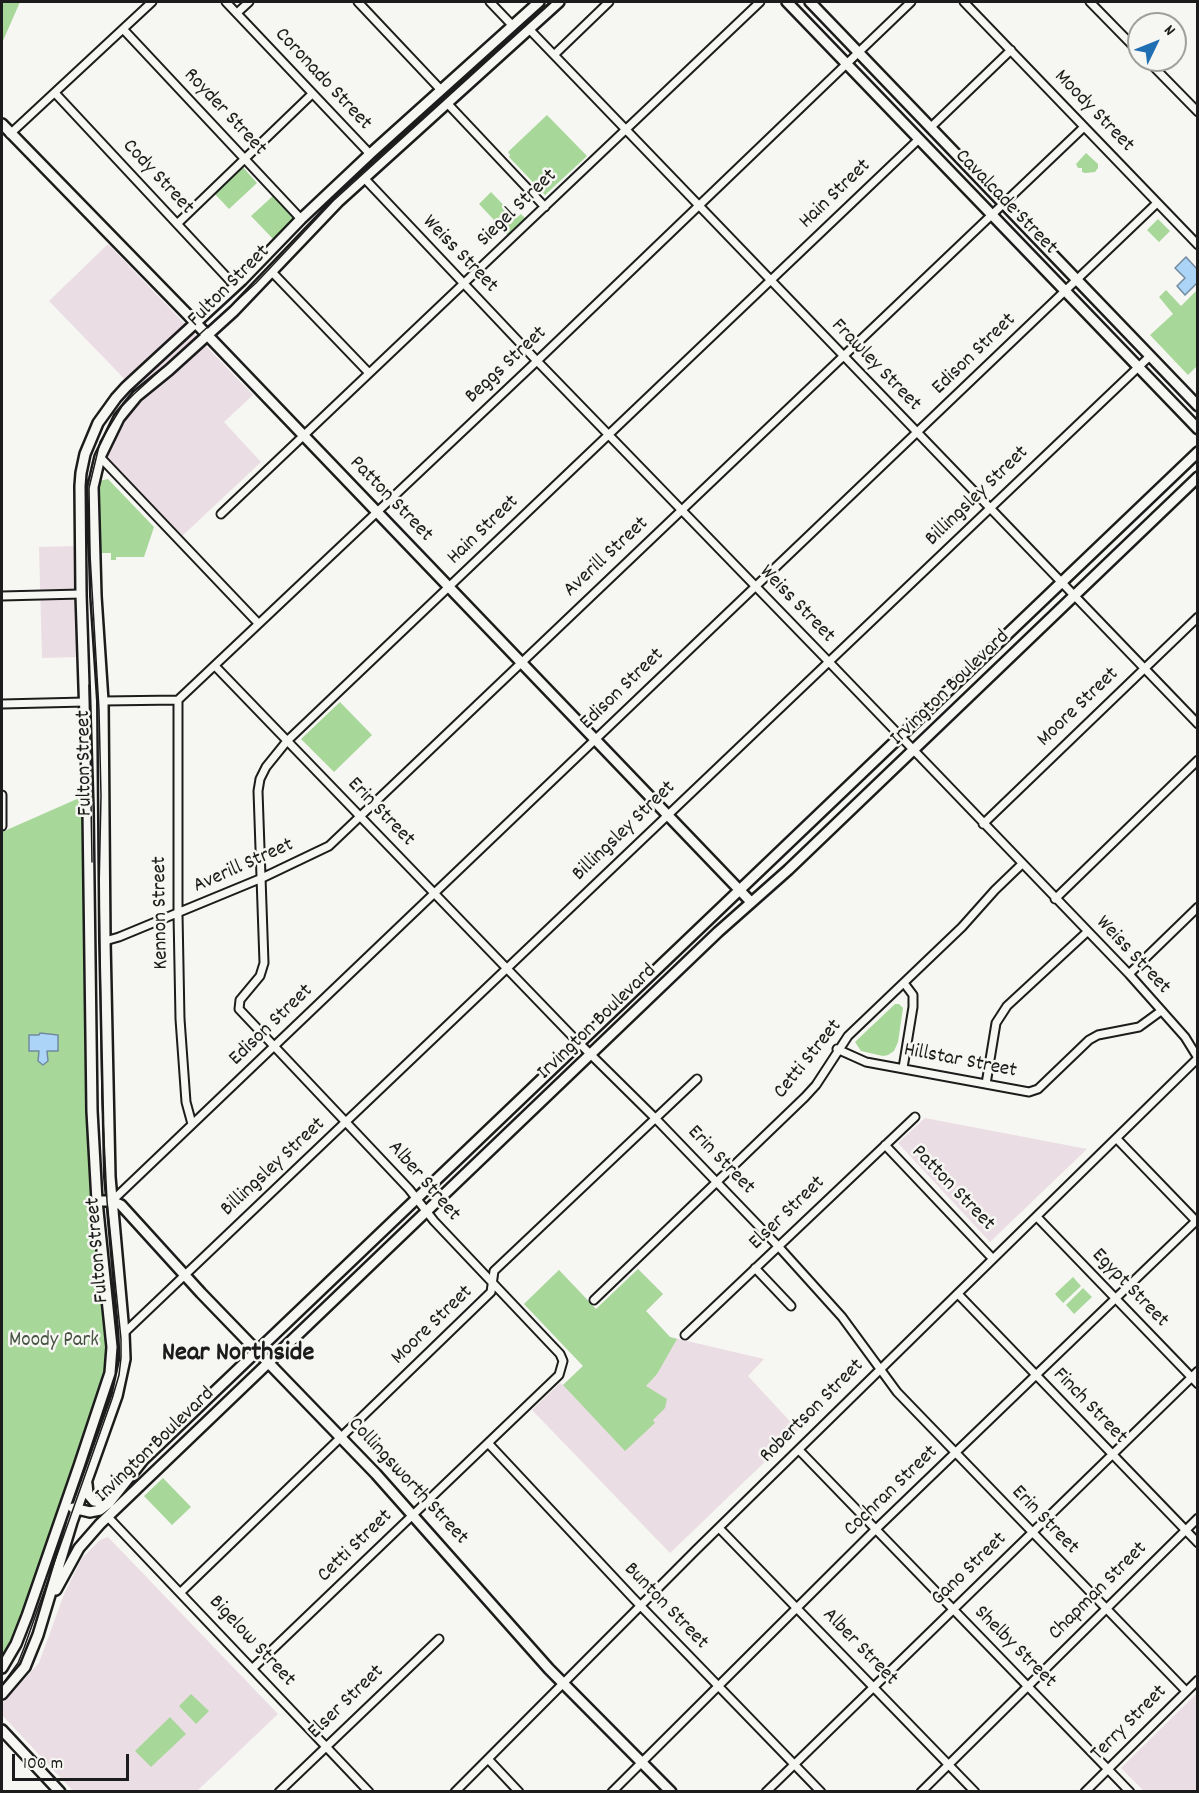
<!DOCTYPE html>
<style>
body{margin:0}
#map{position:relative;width:1199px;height:1793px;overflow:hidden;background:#f6f6f2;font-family:Dekko,sans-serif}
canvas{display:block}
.frame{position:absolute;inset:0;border:3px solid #1c1c1c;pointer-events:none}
.north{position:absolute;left:1127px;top:12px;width:60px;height:60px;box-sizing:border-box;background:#f6f6f2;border:2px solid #9f9f9c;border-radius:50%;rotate:47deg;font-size:16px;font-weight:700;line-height:24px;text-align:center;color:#1c1c1c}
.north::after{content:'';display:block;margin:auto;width:21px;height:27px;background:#1f6fb2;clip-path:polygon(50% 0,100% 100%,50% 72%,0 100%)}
.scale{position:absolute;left:12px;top:1754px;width:117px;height:27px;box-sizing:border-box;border:3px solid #1c1c1c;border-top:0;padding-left:8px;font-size:18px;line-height:21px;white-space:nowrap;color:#1c1c1c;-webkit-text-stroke:4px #f6f6f2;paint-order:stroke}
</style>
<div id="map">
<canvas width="1199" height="1793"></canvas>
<div class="frame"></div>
<div class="north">N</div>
<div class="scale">100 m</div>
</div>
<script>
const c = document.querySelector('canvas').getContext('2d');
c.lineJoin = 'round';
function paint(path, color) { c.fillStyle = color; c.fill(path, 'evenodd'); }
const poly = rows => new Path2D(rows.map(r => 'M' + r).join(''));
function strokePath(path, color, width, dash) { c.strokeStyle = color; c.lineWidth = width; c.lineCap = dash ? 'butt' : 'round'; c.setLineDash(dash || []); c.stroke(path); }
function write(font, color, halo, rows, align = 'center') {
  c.font = font + ' Dekko,sans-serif'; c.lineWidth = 5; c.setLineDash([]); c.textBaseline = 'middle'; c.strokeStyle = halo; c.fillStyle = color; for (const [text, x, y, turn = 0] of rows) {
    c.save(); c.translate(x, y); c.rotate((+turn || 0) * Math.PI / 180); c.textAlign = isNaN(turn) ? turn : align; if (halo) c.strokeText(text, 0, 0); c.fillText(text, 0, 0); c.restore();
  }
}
paint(poly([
 [108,244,253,395,224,422,261,462,180,538,105,455,111,435,141,396,49,301],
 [77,546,80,657,42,658,39,547],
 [925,1118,1087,1149,990,1242,898,1143],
 [638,1269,663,1294,646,1311,670,1337,764,1359,748,1376,798,1430,670,1553,532,1410,560,1383,563,1385,583,1366,524,1304,559,1270,596,1309],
 [108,1537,278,1714,197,1791,74,1792,2,1715,2,1704,39,1663,64,1594,82,1558,100,1540],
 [1197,1693,1197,1791,1144,1791,1121,1768]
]), '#ebdde4');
paint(poly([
 [2,2,20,2,2,43],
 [547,115,587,156,545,195,509,157,510,155,508,152],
 [1086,153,1098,164,1098,168,1095,172,1085,173,1082,172,1082,168,1078,168,1076,164],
 [241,165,257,183,229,209,213,192],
 [491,192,516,218,521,214,526,219,509,236,479,204],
 [274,195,294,218,294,222,275,241,251,216],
 [1158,219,1170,231,1159,242,1147,230],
 [1166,290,1181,306,1197,290,1197,366,1188,375,1150,335,1173,314,1159,297],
 [108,479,154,527,144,557,116,557,116,560,111,560,111,553,101,553,99,481],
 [340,702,372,735,334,772,301,739],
 [77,799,84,799,85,1035,108,1359,95,1416,16,1634,2,1658,2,832],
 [895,1004,899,1004,903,1008,898,1042,894,1051,888,1055,883,1056,861,1051,855,1042],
 [638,1269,663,1294,646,1311,670,1337,677,1339,657,1374,646,1386,667,1399,665,1408,653,1420,655,1423,625,1451,563,1385,583,1366,524,1304,559,1270,596,1309],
 [1073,1277,1081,1286,1063,1303,1055,1294],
 [1083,1288,1092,1297,1074,1314,1066,1305],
 [163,1478,191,1507,172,1525,144,1496],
 [191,1694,209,1711,196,1724,179,1706],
 [170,1717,186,1734,151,1767,135,1751]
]), '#a7d899');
const water = poly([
 [1186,257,1197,269,1198,282,1185,295,1177,286,1185,278,1175,268,1186,257],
 [40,1033,58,1035,58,1051,47,1051,48,1061,43,1065,38,1061,39,1051,29,1051,29,1035,39,1035,40,1033]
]);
paint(water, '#abd4f6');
strokePath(water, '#728a9f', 1.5);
const street = poly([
 [226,2,370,154],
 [358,2,441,90],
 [490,2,513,26],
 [964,2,1198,245],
 [1090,2,1139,52],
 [237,13,249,2],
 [123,29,301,219],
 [530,30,1198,724],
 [554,55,609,2],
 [1147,60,1198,112],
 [55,93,235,286],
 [447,103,545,207],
 [931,127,1011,50],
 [10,134,152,2],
 [365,179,537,361,829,662,1129,974,1185,1037,1198,1058],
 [177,224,312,94],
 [272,272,369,373],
 [100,457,258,623],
 [221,514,760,2],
 [2,596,81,594],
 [215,666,572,1036,655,1118,778,1246,842,1317,897,1392,1186,1691],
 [178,700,178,914,180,1019,186,1102,192,1124],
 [103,701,178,700,537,361,911,2],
 [2,704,85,702],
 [2,795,2,826],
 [983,824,1198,617],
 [1055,899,1198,760],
 [105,941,119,937,262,878,329,846,1084,127],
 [1129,974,1198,907],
 [837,1049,866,1062,1029,1092,1038,1089,1089,1040,1098,1035,1139,1027,1161,1011],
 [903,1068,913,1007,913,995,904,983],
 [986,1084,996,1023,1007,1006,1087,932],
 [1117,1139,1198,1223],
 [885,1145,993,1259],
 [112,1201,1157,203],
 [1037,1217,1198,1384],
 [755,1268,791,1306],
 [958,1294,1198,1543],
 [594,1300,805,1097,816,1085,848,1036,962,927,995,890,1022,864],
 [124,1333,1150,356],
 [685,1335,915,1117],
 [488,1443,633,1598,821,1792],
 [799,1450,1130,1792],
 [108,1517,369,1792],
 [719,1528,975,1792],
 [181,1592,491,1292,494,1271,697,1079],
 [253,1668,559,1375,563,1361,560,1354,434,1221,409,1189,239,1009,240,1000,260,976,264,963,258,791,260,779,266,767,287,741,919,139],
 [488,1759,519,1792],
 [279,1792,439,1639],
 [455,1792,696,1550,1198,1058],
 [612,1792,875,1530,1198,1219],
 [766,1792,1198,1371],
 [921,1792,1198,1518],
 [1085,1792,1198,1680]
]);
const secondary = poly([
 [787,2,1198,429],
 [810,2,1198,406],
 [2,124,190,317,751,902],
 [97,1201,112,1201,121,1205,201,1293,376,1474,549,1669,671,1792],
 [87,1484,88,1494,94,1501,101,1502,111,1498],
 [73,1508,90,1512,100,1510,109,1503,143,1460,1198,452],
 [56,1590,79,1548,100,1524,718,932,788,870,1198,477],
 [2,1668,16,1644,27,1616,79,1466,110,1373,112,1347,97,1201,92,1111,88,810,81,594,80,486,81,473,85,454,98,423,116,398,126,387,242,280,301,219,370,154,539,2],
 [2,1694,25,1667,38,1635,72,1522,117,1396,125,1359,124,1333,110,1177,105,941,103,701,96,596,93,487,100,457,119,418,137,396,169,370,234,311,339,201,559,2],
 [2,1730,60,1792]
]);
strokePath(street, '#1c1c1c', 11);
strokePath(secondary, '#1c1c1c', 14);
strokePath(street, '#f6f6f2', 7);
strokePath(secondary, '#f6f6f2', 9);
strokePath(poly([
 [89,685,92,862],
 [2,1685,18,1663,24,1648,112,1399,119,1375,121,1358,121,1339,107,1201,102,1099,99,891,101,796,99,710,90,555,89,488,100,442,122,406,134,394,256,283,333,201,552,2]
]), '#1c1c1c', 1.5);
write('21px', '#1c1c1c', '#f6f6f2', [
 ["Coronado Street",322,80,47],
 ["Moody Street",1093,112,46],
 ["Royder Street",224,113,47],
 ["Cody Street",157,178,47],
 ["Hain Street",836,195,-44],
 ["Cavalcade Street",1005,203,46],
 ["Siegel Street",518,209,-44],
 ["Weiss Street",459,255,46],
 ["Fulton Street",230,287,-45],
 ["Edison Street",975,355,-44],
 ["Beggs Street",507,366,-43],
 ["Frawley Street",875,366,46],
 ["Billingsley Street",978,497,-44],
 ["Patton Street",390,500,46],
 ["Hain Street",484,531,-44],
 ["Averill Street",607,558,-43],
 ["Weiss Street",796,605,46],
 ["Irvington Boulevard",951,689,-44],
 ["Edison Street",623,690,-44],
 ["Moore Street",1079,708,-44],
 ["Fulton Street",86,763,-91],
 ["Erin Street",380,813,46],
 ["Billingsley Street",625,832,-44],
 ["Averill Street",244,867,-24],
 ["Kennon Street",162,913,-91],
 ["Weiss Street",1132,956,47],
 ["Irvington Boulevard",598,1023,-44],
 ["Edison Street",272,1026,-44],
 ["Cetti Street",809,1060,-51],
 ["Hillstar Street",960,1062,11],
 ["Erin Street",720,1161,46],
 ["Billingsley Street",274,1168,-43],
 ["Alber Street",423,1182,49],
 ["Patton Street",952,1189,46],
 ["Elser Street",788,1214,-44],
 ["Fulton Street",99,1250,-95],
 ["Egypt Street",1129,1289,46],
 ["Moore Street",433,1326,-44],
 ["Finch Street",1089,1407,46],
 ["Robertson Street",813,1412,-45],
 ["Irvington Boulevard",156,1446,-44],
 ["Collingsworth Street",407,1482,47],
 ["Cochran Street",892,1492,-44],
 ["Erin Street",1044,1521,46],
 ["Cetti Street",356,1547,-44],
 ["Gano Street",970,1570,-44],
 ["Chapman Street",1099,1592,-45],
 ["Bunton Street",665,1607,46],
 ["Bigelow Street",251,1642,47],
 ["Alber Street",859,1648,46],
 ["Shelby Street",1014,1648,45],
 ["Elser Street",347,1703,-44],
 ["Terry Street",1130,1724,-45]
]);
write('21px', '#465442', '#f6f6f2', [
 ["Moody Park",54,1342]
]);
write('bold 27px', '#1c1c1c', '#f6f6f2', [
 ["Near Northside",238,1355]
]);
</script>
